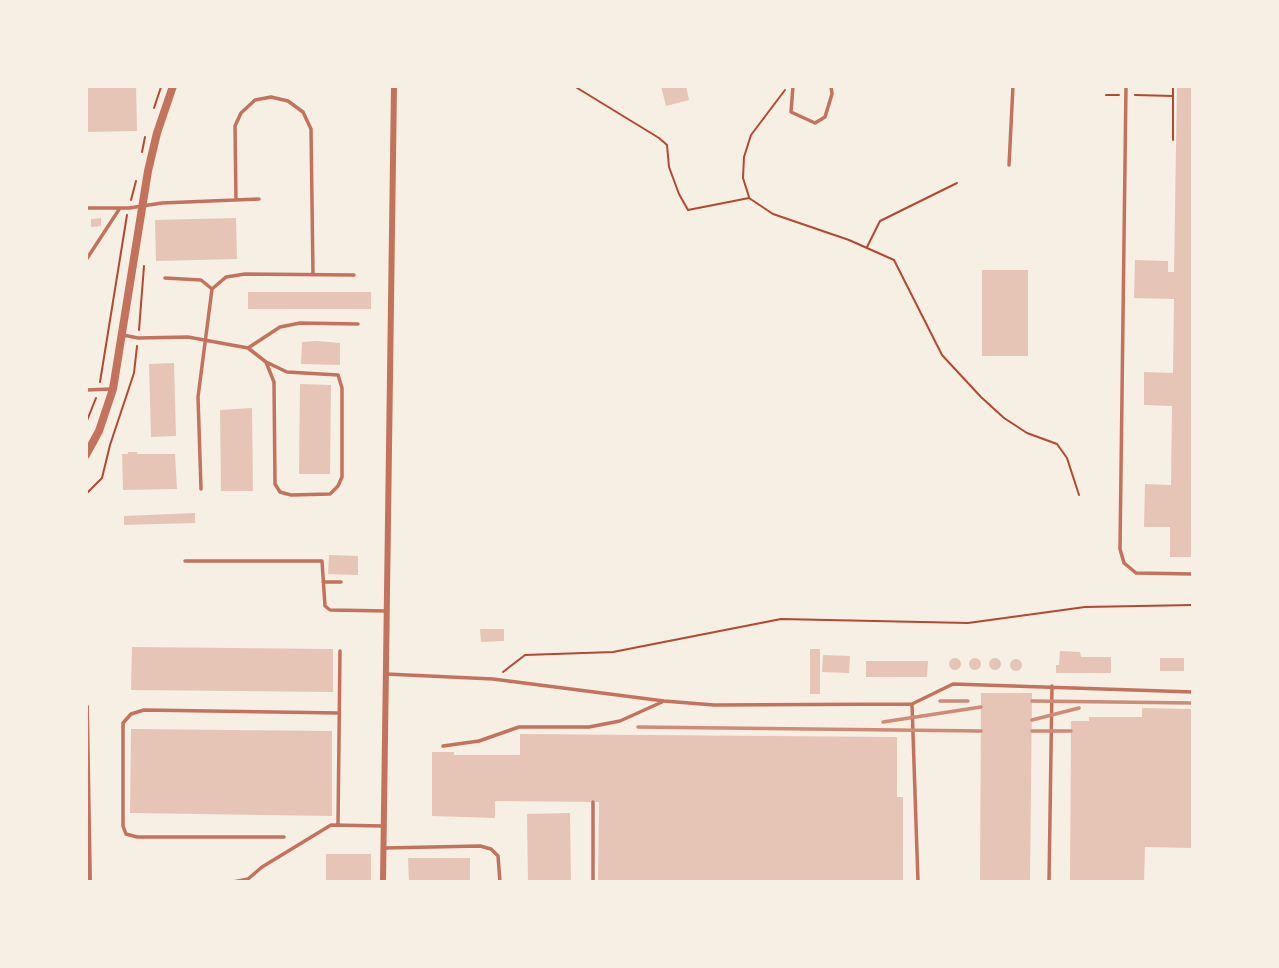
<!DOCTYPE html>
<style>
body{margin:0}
#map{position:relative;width:1279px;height:968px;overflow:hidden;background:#f6efe4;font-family:Signika,sans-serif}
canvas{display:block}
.frame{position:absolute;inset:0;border:88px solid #f6efe4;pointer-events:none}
</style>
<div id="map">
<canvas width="1279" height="968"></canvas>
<div class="frame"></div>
</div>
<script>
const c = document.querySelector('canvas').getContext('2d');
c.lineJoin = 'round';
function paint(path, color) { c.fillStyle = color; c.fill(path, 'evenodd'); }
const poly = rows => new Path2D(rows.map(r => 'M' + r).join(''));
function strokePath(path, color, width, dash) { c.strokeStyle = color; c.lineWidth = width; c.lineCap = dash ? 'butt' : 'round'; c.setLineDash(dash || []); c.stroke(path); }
paint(poly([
 [86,86,136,86,137,131,86,132],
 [661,86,686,86,689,100,666,106],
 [1177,86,1193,86,1193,557,1170,557,1170,527,1144,527,1145,484,1171,485,1172,406,1144,405,1144,372,1173,373,1174,299,1134,298,1135,260,1168,261,1168,272,1174,272],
 [101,218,101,226,91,227,91,219],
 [236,218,237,259,156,261,155,220],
 [982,270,1028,270,1028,356,982,356],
 [248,292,371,292,371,309,248,309],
 [317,341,340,343,340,365,301,364,302,342],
 [174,363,176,436,151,437,149,364],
 [300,384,331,385,330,474,299,474],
 [252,408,253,491,221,491,220,410],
 [128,452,137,452,137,454,175,454,177,489,123,490,122,454,128,454],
 [195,513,195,523,124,525,124,516],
 [329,555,358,556,358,575,328,574],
 [480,629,504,629,504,641,481,642],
 [132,647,333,649,333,692,131,690],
 [810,649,820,649,820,694,810,694],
 [1060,651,1080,652,1081,657,1111,657,1111,673,1056,673,1056,665,1059,665],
 [823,655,850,656,849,673,822,672],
 '949 664a6 6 0 1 1 12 0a6 6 0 1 1-12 0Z',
 '969 664a6 6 0 1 1 12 0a6 6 0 1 1-12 0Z',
 '989 664a6 6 0 1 1 12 0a6 6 0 1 1-12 0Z',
 [1160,658,1184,658,1184,671,1160,671],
 '1010 665a6 6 0 1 1 12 0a6 6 0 1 1-12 0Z',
 [866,661,928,661,927,677,866,677],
 [981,693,1032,693,1030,882,980,882],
 [1142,708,1193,709,1193,848,1145,847,1144,882,1070,882,1071,721,1089,721,1089,717,1142,717],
 [131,729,332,731,332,816,130,813],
 [520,734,897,737,897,797,903,797,903,882,598,882,599,802,495,801,495,818,432,816,432,752,454,752,454,755,520,755],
 [570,813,571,882,528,882,527,814],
 [326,854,371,854,371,882,326,882],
 [408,858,470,858,470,882,409,882]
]), '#e6c5b7');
strokePath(poly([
 [574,86,659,138,667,145,669,167,679,194,688,210,749,198,773,214,849,240,894,260,942,355,981,397,1004,418,1027,433,1057,444,1067,458,1079,495],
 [1106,95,1119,95],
 [1135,95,1173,96],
 [154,108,161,87],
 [1173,140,1173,87],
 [142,152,145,137],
 [749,197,743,178,744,157,751,135,785,90],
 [131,200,136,181],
 [867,247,880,221,957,183],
 [139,330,144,266],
 [100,382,127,215],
 [86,423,96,398],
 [86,494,102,478,110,445,134,373,137,346],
 [503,672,525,655,613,652,781,619,968,623,1085,607,1193,605]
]), '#b5482f', 2);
strokePath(poly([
 [793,86,791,112,815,123,825,117,832,94,831,86],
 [1126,86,1120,549,1124,563,1136,573,1193,574],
 [1009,165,1013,86],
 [236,200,235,126,241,113,255,100,271,97,288,101,303,112,311,129,313,275],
 [86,208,129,208,162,203,259,199],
 [86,260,120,208],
 [165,278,201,280,212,289],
 [123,335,138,338,188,337,248,348,266,362,274,382,275,484,280,492,291,495,330,494,338,486,342,477,342,388,338,375,287,372,266,362],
 [248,348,280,327,300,323,358,324],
 [86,390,111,389],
 [201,489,198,397,212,289,226,277,245,274,354,275],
 [185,561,322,561,325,606,330,610,387,611],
 [323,582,341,582],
 [386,674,493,679,664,701,714,705,912,704,953,684,1193,692],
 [912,704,918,882],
 [443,746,479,741,519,727,589,727,620,721,662,702],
 [338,825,340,651],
 [284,837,137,837,126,834,123,826,123,723,131,714,144,710,339,713],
 [384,848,480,846,491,849,498,856,500,882],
 [183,882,190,882],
 [233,882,248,879,262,867,331,825,384,826],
 [593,882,593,802],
 [1049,882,1052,686]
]), '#c5725c', 3.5);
strokePath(poly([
 [86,707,89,882],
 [383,882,394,86]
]), '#c5725c', 6);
strokePath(poly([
 [86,455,99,431,113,389,148,171,157,133,173,86]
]), '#c5725c', 8);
strokePath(poly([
 [940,701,968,701],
 [1032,701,1193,703],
 [1032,720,1079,708],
 [883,722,981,707],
 [638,727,981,731],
 [1032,731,1071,731]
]), '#cf8b77', 3.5);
</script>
